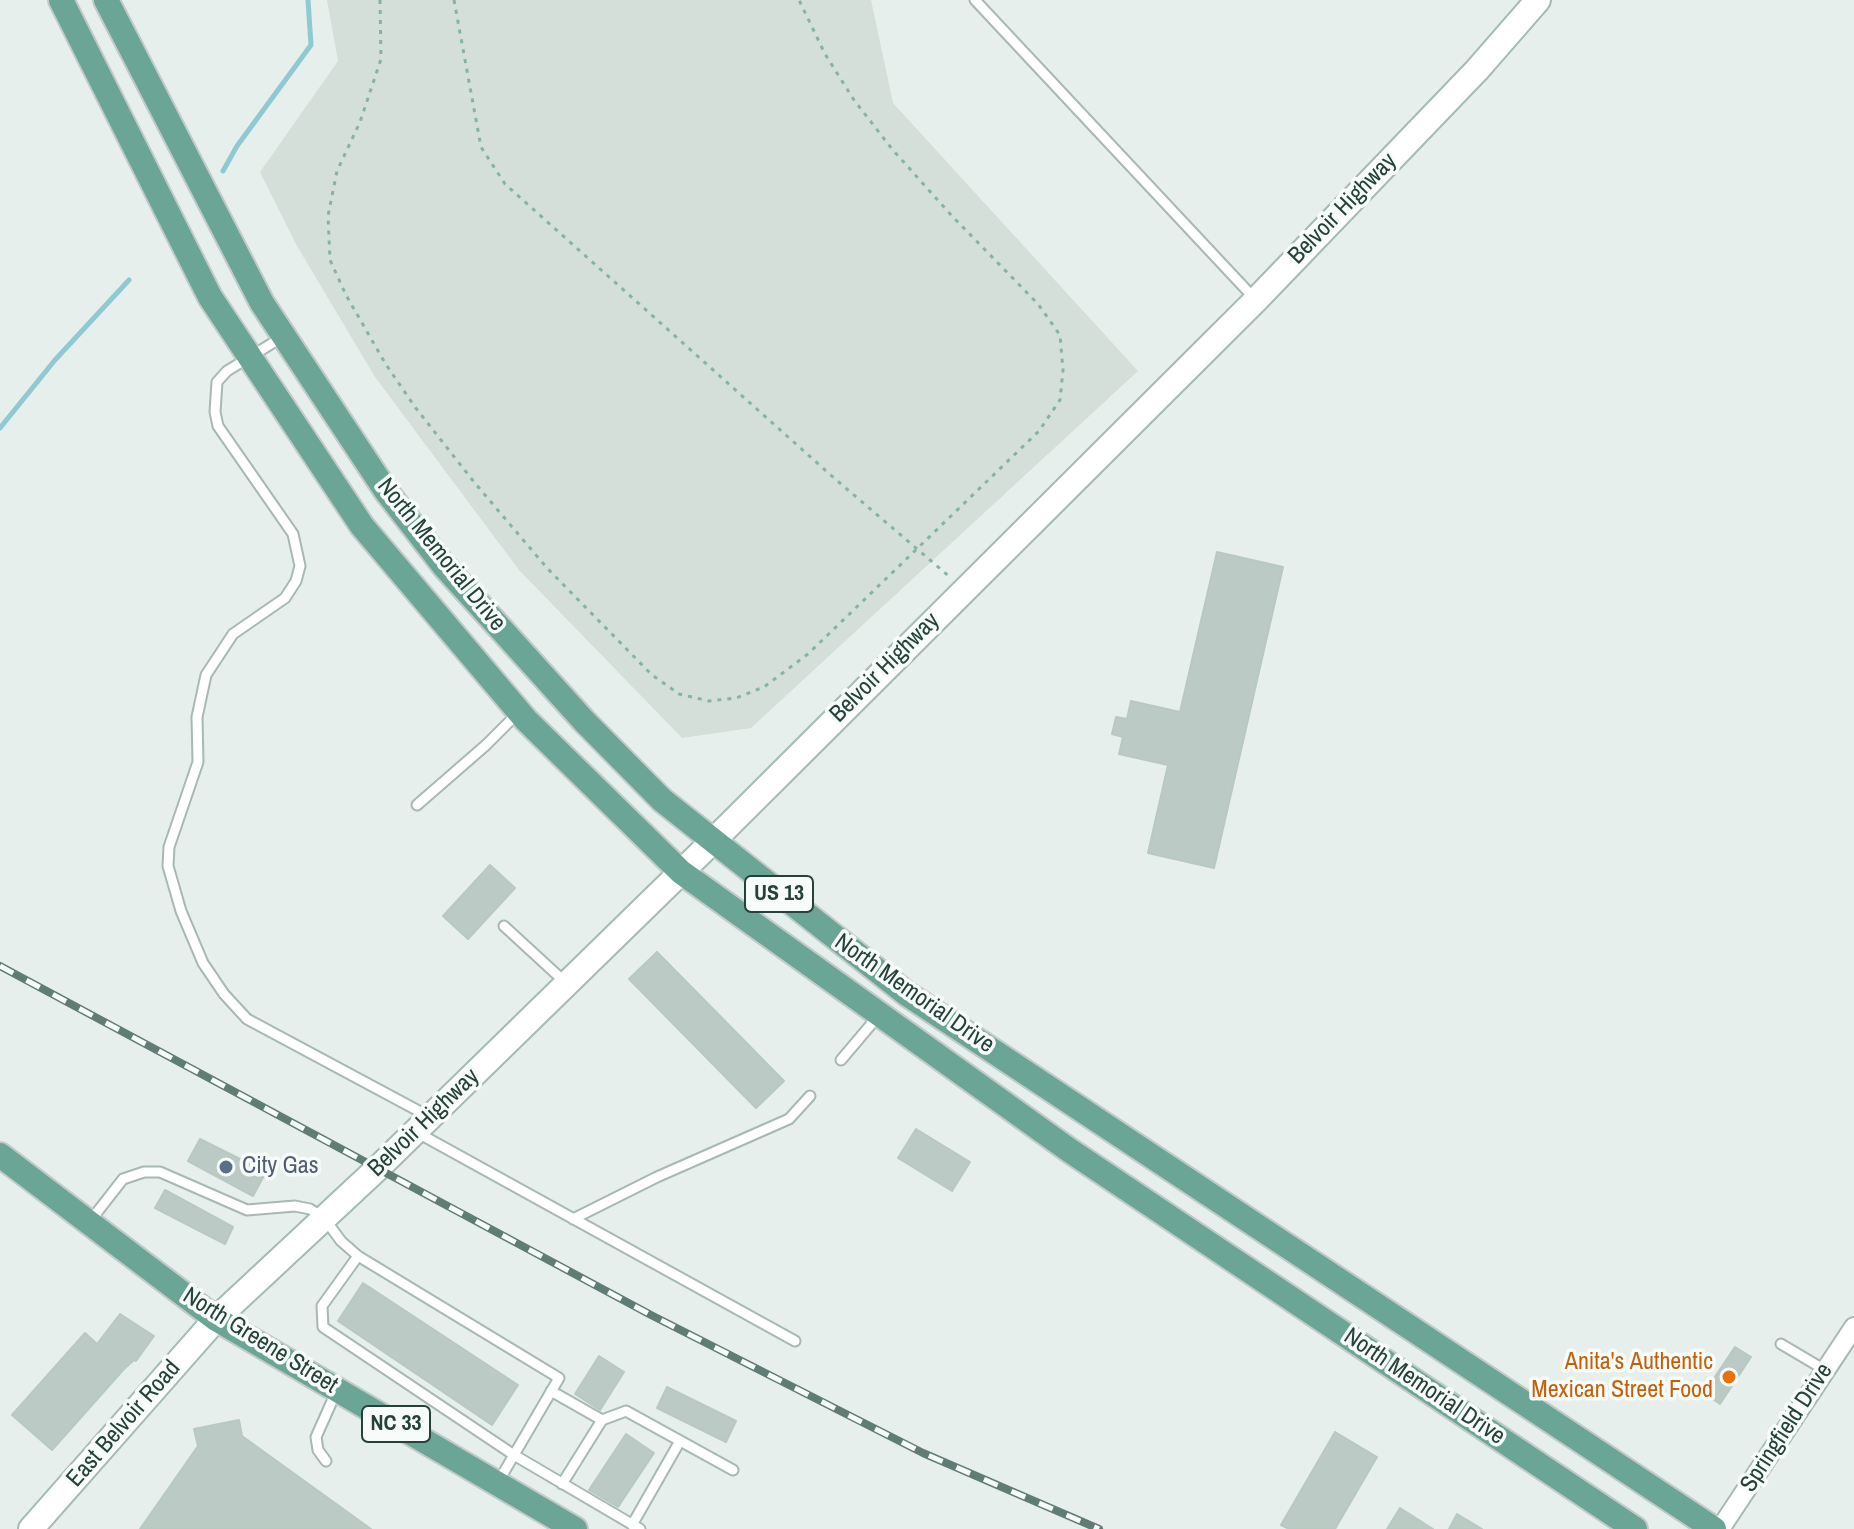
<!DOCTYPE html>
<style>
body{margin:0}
canvas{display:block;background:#e6efeb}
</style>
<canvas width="1854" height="1529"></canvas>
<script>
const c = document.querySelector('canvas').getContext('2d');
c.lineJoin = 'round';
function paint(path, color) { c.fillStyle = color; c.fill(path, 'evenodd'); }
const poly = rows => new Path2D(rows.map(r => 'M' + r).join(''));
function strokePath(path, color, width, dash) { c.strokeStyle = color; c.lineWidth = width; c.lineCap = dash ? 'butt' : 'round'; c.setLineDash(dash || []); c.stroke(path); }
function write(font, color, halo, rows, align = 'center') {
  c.font = font + ' "Archivo Narrow",sans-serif'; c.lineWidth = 7; c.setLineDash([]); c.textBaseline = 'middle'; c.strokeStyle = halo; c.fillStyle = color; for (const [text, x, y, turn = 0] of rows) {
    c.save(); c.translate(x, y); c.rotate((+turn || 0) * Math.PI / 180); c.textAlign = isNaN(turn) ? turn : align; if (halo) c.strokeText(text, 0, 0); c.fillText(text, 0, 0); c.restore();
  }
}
paint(poly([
 [327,0,871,0,893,103,1138,371,751,728,682,738,519,570,375,377,297,246,260,172,338,61]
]), '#d4dfda');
strokePath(poly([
 [223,171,237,146,311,45,308,0],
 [0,428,55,360,129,280]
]), '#8ec9d4', 5);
const building = poly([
 [1217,552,1283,567,1214,868,1148,853,1168,765,1119,754,1123,737,1112,734,1116,717,1127,719,1131,701,1180,712,1217,552],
 [490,865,515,888,468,939,443,916,490,865],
 [657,952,784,1081,756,1108,629,979,657,952],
 [916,1129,970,1162,952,1191,898,1158,916,1129],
 [200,1139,266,1172,253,1196,188,1161,200,1139],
 [165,1190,233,1227,225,1244,155,1208,165,1190],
 [363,1283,518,1385,492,1425,338,1321,363,1283],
 [120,1314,154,1336,136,1361,134,1360,124,1369,52,1450,12,1415,85,1333,97,1344,120,1314],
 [1735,1347,1751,1357,1720,1404,1704,1393,1735,1347],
 [599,1356,624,1372,600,1410,575,1394,599,1356],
 [667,1387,736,1421,726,1442,657,1408,667,1387],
 [239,1420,242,1436,371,1529,140,1529,198,1446,194,1429,239,1420],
 [1335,1432,1377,1457,1335,1529,1289,1529,1281,1525,1335,1432],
 [626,1434,654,1453,618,1507,589,1490,626,1434],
 [1400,1508,1433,1529,1387,1529,1400,1508],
 [1457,1514,1482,1529,1449,1529,1457,1514]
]);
paint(building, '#bbcac4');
strokePath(building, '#b8c9c2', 2);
const lane = poly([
 [975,0,1254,298],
 [284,336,227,371,217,382,215,412,218,426,293,534,300,566,296,581,285,598,233,634,206,675,197,717,198,762,169,847,168,866,181,911,203,963,224,994,247,1019,428,1116],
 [417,805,486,745,517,714],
 [504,926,566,983],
 [841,1060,879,1015],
 [418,1133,795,1341],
 [573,1219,657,1177,789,1119,810,1096],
 [91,1220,123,1179,144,1172,160,1172,247,1210,295,1206,310,1209,324,1218,341,1241,358,1256,559,1378,497,1484],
 [358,1256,322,1306,323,1327,514,1455,640,1529],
 [1781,1344,1825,1370],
 [551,1391,602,1420],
 [326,1461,318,1450,316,1437,337,1390],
 [562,1484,602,1420,626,1411,733,1470],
 [632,1525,680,1441]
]);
const street = poly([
 [1720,1529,1854,1327]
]);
const secondary = poly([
 [31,1529,216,1319,378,1168,713,841,1256,300,1477,70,1538,0]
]);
const primary = poly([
 [61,0,210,297,362,526,526,720,681,872,1069,1150,1635,1529],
 [106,0,262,303,386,491,444,566,510,639,584,721,662,800,907,994,1714,1529],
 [0,1155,216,1319,575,1529]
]);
strokePath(lane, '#a8b8b2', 13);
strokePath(street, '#a8b8b2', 22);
strokePath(secondary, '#a4bbb3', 28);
strokePath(primary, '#c2cac8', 28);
strokePath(poly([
 [380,0,381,59,360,122,337,171,328,216,330,260,346,295,385,363,415,407,474,482,547,568,652,675,679,694,709,701,736,698,764,687,808,654,1039,431,1060,400,1063,370,1060,335,1038,304,952,216,892,149,854,100,825,54,799,0],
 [454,0,481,147,505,184,834,478,951,578]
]), '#86b3a5', 3, [4, 6]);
strokePath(lane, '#fff', 9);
strokePath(street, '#fff', 18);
strokePath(secondary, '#fff', 24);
strokePath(primary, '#6aa596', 24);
const rail = poly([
 [0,966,651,1315,923,1453,1099,1529]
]);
strokePath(rail, '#5f7d75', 8);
strokePath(rail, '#f7fbf9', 5, [15]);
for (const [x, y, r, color] of [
 [226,1167,8,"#5c6f8a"],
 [1729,1377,8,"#e8710a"]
]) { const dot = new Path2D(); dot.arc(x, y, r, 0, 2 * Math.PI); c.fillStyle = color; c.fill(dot); strokePath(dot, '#f7fbf9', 3); }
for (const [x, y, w] of [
 [779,894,68],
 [396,1424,68]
]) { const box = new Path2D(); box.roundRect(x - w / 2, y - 18, w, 36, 6); c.fillStyle = '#f7fbf9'; c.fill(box); strokePath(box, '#24423a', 2); }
write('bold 22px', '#24423a', null, [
 ["US 13",779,894],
 ["NC 33",396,1424]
]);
write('24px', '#24423a', '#f7fbf9', [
 ["Belvoir Highway",1343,209,-46],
 ["North Memorial Drive",441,555,51],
 ["Belvoir Highway",885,668,-45],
 ["North Memorial Drive",914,994,35],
 ["Belvoir Highway",424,1123,-44],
 ["North Greene Street",260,1341,32],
 ["North Memorial Drive",1424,1387,34],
 ["East Belvoir Road",124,1424,-49],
 ["Springfield Drive",1787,1428,-57]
]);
write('24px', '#4e5e75', '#f7fbf9', [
 ["City Gas",242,1167]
], 'left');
write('24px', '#c56008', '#f7fbf9', [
 ["Anita's Authentic",1713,1363],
 ["Mexican Street Food",1713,1391]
], 'right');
</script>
